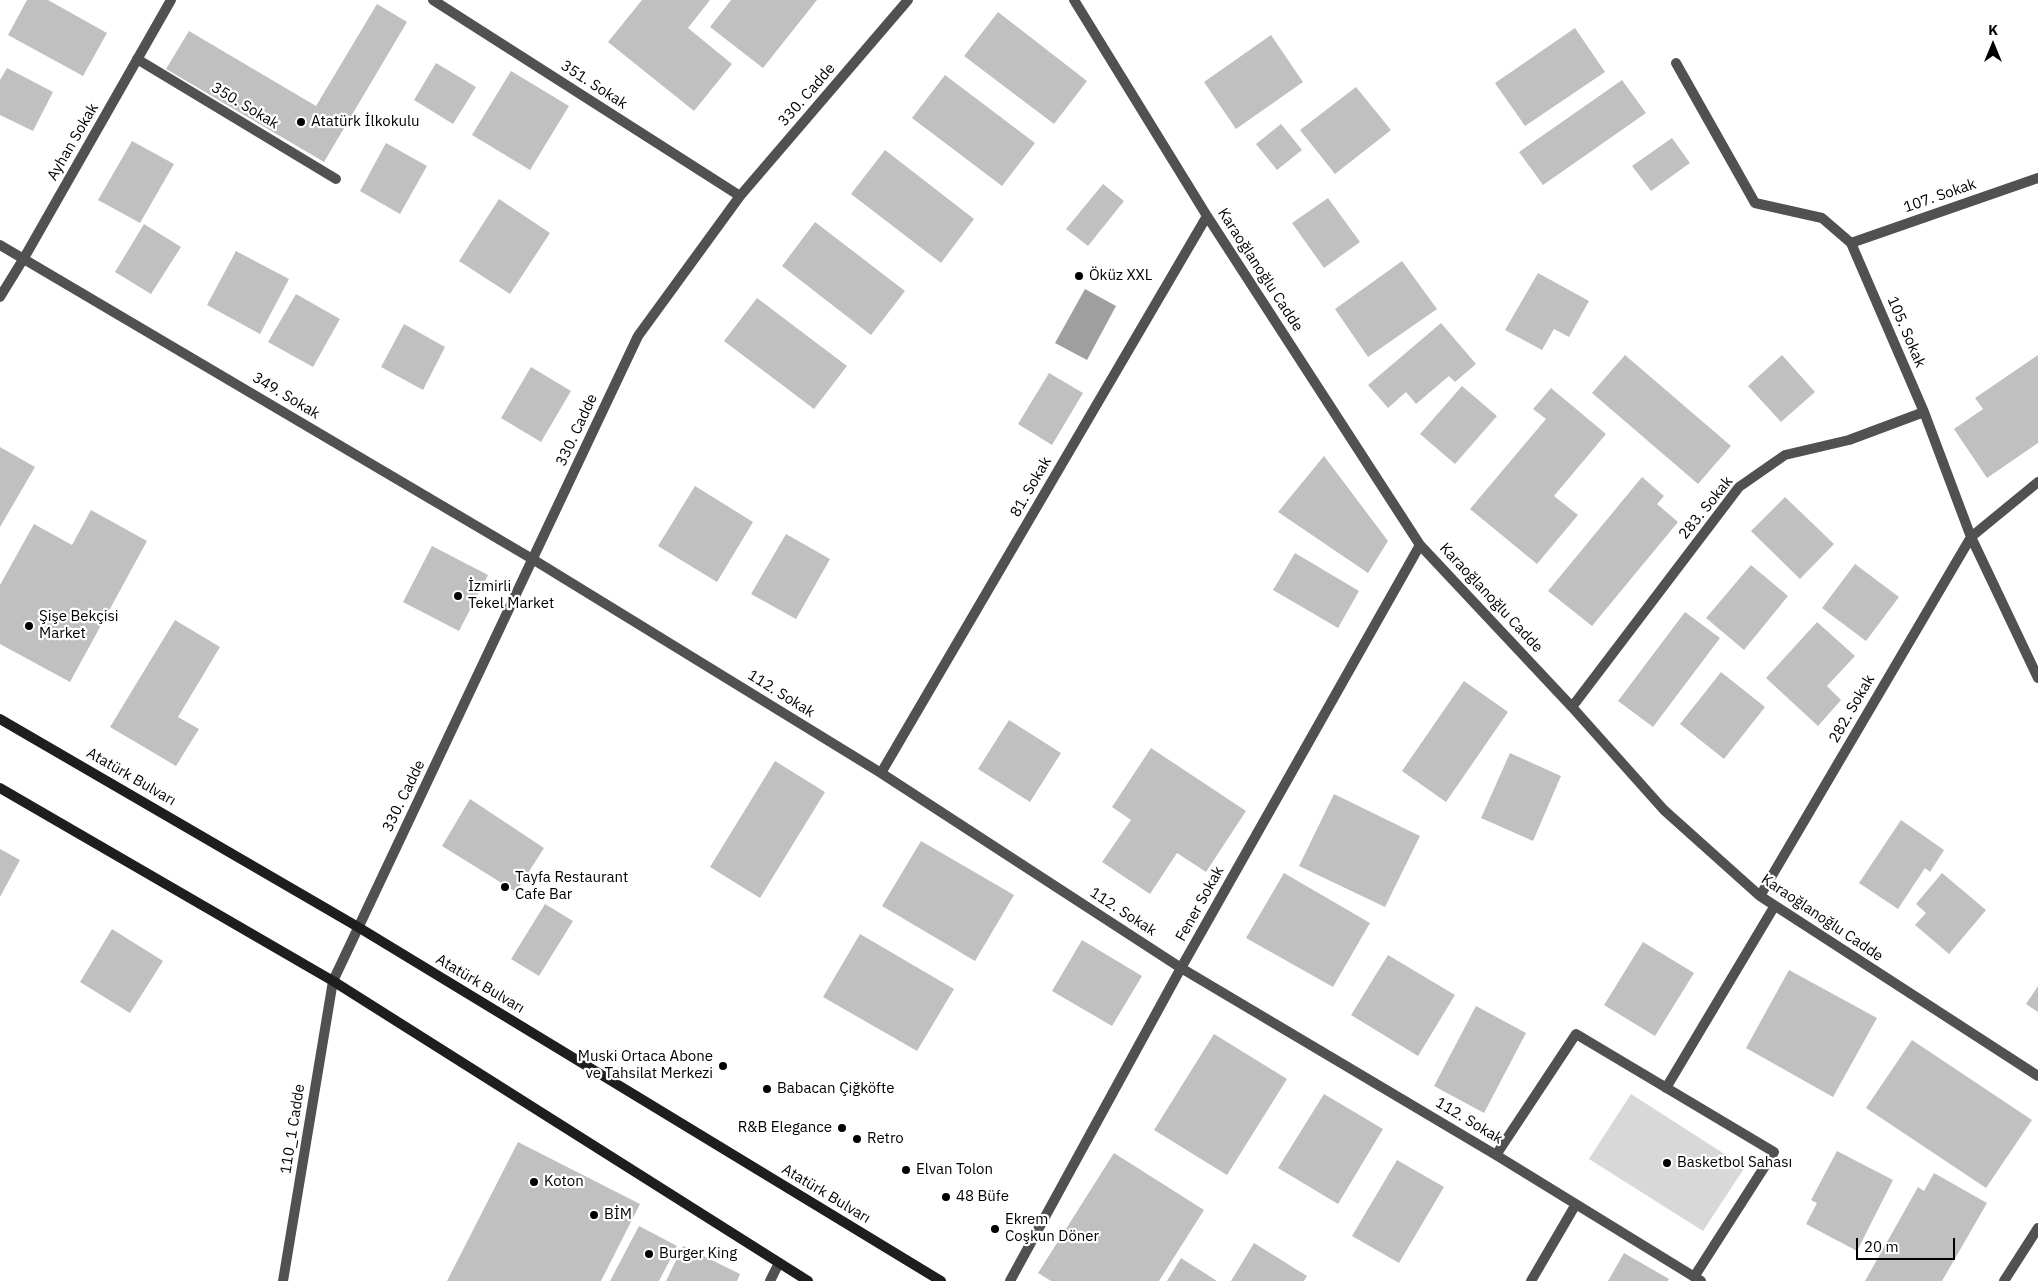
<!DOCTYPE html>
<meta charset="utf-8">
<style>
body{margin:0}
#map{position:relative;width:2038px;height:1281px;overflow:hidden;background:#fff;font-family:"IBM Plex Sans",sans-serif}
canvas{display:block}
.north{position:absolute;left:1968px;top:20px;width:50px;height:50px;-webkit-text-stroke:4px #fff;paint-order:stroke;rotate:0deg;font-size:14px;font-weight:700;line-height:20px;text-align:center;color:#000}
.north::after{content:'';display:block;margin:auto;width:18px;height:22px;background:#000;clip-path:polygon(50% 0,100% 100%,50% 72%,0 100%)}
.scale{position:absolute;left:1856px;top:1238px;width:99px;height:22px;box-sizing:border-box;border:2px solid #000;border-top:0;padding-left:6px;font-size:15px;line-height:18px;white-space:nowrap;color:#000;-webkit-text-stroke:4px #fff;paint-order:stroke}
</style>
<div id="map">
<canvas width="2038" height="1281"></canvas>
<div class="north">K</div>
<div class="scale">20 m</div>
</div>
<script>
const c = document.querySelector('canvas').getContext('2d');
c.lineJoin = 'round';
function paint(path, color) { c.fillStyle = color; c.fill(path, 'evenodd'); }
const poly = rows => new Path2D(rows.map(r => 'M' + r).join(''));
function strokePath(path, color, width, dash) { c.strokeStyle = color; c.lineWidth = width; c.lineCap = dash ? 'butt' : 'round'; c.setLineDash(dash || []); c.stroke(path); }
function write(font, color, halo, rows, align = 'center') {
  c.font = font + ' "IBM Plex Sans",sans-serif'; c.lineWidth = 4.5; c.setLineDash([]); c.textBaseline = 'middle'; c.strokeStyle = halo; c.fillStyle = color; for (const [text, x, y, turn = 0] of rows) {
    c.save(); c.translate(x, y); c.rotate((+turn || 0) * Math.PI / 180); c.textAlign = isNaN(turn) ? turn : align; if (halo) c.strokeText(text, 0, 0); c.fillText(text, 0, 0); c.restore();
  }
}
paint(poly([
 [1631,1094,1745,1167,1703,1231,1589,1159]
]), '#d8d8d8');
paint(poly([
 [1085,289,1116,306,1087,360,1055,343]
]), '#9f9f9f');
paint(poly([
 [27,0,48,0,107,33,83,76,8,35],
 [642,0,710,0,688,28,732,64,694,111,608,42],
 [731,0,817,0,763,68,710,27],
 [377,4,407,22,324,162,166,69,189,31,316,106],
 [998,12,1087,81,1054,124,964,56],
 [1575,28,1605,72,1525,126,1495,83],
 [1271,35,1303,82,1236,129,1204,82],
 [436,63,476,87,453,124,414,100],
 [7,68,53,92,33,131,0,115,0,80],
 [511,71,569,106,530,170,472,135],
 [945,75,1035,143,1002,186,912,118],
 [1622,80,1646,113,1543,185,1519,152],
 [1356,87,1391,130,1335,174,1300,130],
 [1281,124,1302,150,1277,170,1256,144],
 [1672,138,1690,163,1651,191,1632,166],
 [132,141,174,164,140,223,98,200],
 [386,143,427,166,400,214,360,191],
 [885,150,974,219,941,263,851,194],
 [1103,184,1124,201,1088,246,1066,229],
 [1328,198,1360,242,1324,268,1292,223],
 [499,199,550,233,510,294,459,261],
 [815,222,905,291,871,335,782,266],
 [144,224,181,247,151,294,115,272],
 [236,251,289,279,260,334,207,305],
 [1402,261,1437,309,1368,357,1335,309],
 [1538,273,1589,301,1569,337,1554,329,1542,350,1505,330],
 [296,294,340,319,313,367,268,342],
 [757,298,847,366,814,409,724,341],
 [1441,323,1476,364,1455,382,1449,376,1416,404,1406,392,1388,408,1368,385],
 [404,324,445,347,423,390,381,367],
 [1625,355,1731,446,1698,484,1592,393],
 [1782,355,1815,392,1781,422,1748,386],
 [2038,355,2038,443,1987,478,1954,429,1983,409,1975,398],
 [531,367,571,391,541,442,501,418],
 [1049,373,1083,393,1052,445,1018,424],
 [1462,386,1497,416,1455,464,1420,434],
 [1551,388,1606,434,1554,496,1578,515,1537,564,1470,509,1546,419,1533,409],
 [0,447,35,467,0,527],
 [1324,456,1388,541,1368,573,1278,512],
 [1642,477,1664,496,1657,504,1678,522,1592,626,1548,591],
 [695,486,753,522,717,582,658,546],
 [1785,497,1834,544,1800,579,1751,531],
 [91,510,147,541,70,682,0,644,0,585,34,524,72,545],
 [786,534,830,559,796,619,751,594],
 [432,546,488,575,459,631,403,602],
 [1295,553,1359,591,1338,628,1273,590],
 [1855,564,1899,597,1866,641,1822,608],
 [1751,565,1788,596,1744,650,1706,618],
 [1685,612,1720,638,1653,727,1618,701],
 [175,620,220,647,178,717,199,729,176,766,110,727],
 [1817,622,1855,656,1827,686,1841,700,1818,726,1766,678],
 [1721,672,1765,707,1724,759,1680,724],
 [1464,681,1508,712,1446,802,1402,771],
 [1009,720,1061,753,1030,802,978,769],
 [1151,748,1246,811,1206,872,1177,853,1150,894,1102,862,1131,820,1112,807],
 [1510,753,1561,776,1533,841,1481,818],
 [775,761,825,792,760,898,710,867],
 [1334,794,1420,836,1385,907,1299,866],
 [470,799,544,848,516,892,442,846],
 [1901,820,1944,850,1930,872,1925,868,1898,909,1859,883],
 [921,841,1014,895,975,961,882,906],
 [0,849,20,860,0,897],
 [1284,873,1370,923,1333,987,1246,938],
 [1942,873,1986,910,1949,954,1915,925,1926,913,1916,904],
 [545,904,573,921,539,976,511,959],
 [112,929,163,961,130,1013,80,982],
 [860,934,954,989,917,1051,823,997],
 [1082,940,1142,976,1112,1026,1052,991],
 [1643,942,1694,973,1655,1036,1604,1005],
 [1388,955,1455,995,1418,1056,1351,1015],
 [1789,970,1877,1018,1833,1097,1746,1048],
 [2038,986,2038,1012,2026,1004],
 [1476,1006,1526,1033,1484,1113,1434,1086],
 [1214,1034,1287,1079,1227,1175,1154,1130],
 [1912,1040,2032,1120,1986,1188,1866,1108],
 [1324,1094,1383,1129,1338,1204,1278,1168],
 [518,1142,640,1204,601,1281,447,1281],
 [1837,1151,1893,1180,1857,1251,1806,1224,1817,1203,1811,1200],
 [1114,1153,1204,1210,1159,1281,1051,1281,1038,1273],
 [1397,1160,1444,1187,1399,1263,1352,1236],
 [1934,1173,1987,1203,1942,1281,1865,1281,1918,1187,1924,1191],
 [639,1226,677,1246,659,1281,610,1281],
 [1254,1243,1307,1276,1304,1281,1231,1281],
 [683,1246,740,1274,737,1281,666,1281],
 [1624,1253,1669,1279,1668,1281,1608,1281],
 [1181,1258,1217,1281,1167,1281]
]), '#c0c0c0');
strokePath(poly([
 [137,59,336,179]
]), '#515151', 10);
strokePath(poly([
 [433,0,740,196],
 [1074,0,1207,216,1420,545,1572,707,1664,810,1760,896,2038,1076],
 [1676,63,1755,203,1822,218,1851,243,1924,412,1971,537,2038,678],
 [1851,243,2038,178],
 [0,245,534,560,881,773,1181,968,1496,1155,1701,1281],
 [0,297,24,258,171,0],
 [1572,707,1739,487,1785,455,1849,440,1924,412],
 [881,773,1207,216],
 [1760,896,1971,537,2038,482],
 [1666,1088,1774,907],
 [1496,1155,1576,1034,1774,1152,1694,1277],
 [283,1281,333,981,638,336,740,196,908,0],
 [770,1281,779,1263],
 [1010,1281,1181,968,1420,545],
 [1531,1281,1576,1204],
 [2004,1281,2038,1228]
]), '#515151', 10);
strokePath(poly([
 [0,719,358,927,941,1281],
 [0,788,333,981,808,1281]
]), '#1e1e1e', 10);
for (const [x, y, r, color] of [
 [301,122,5,"#000"],
 [1079,276,5,"#000"],
 [458,596,5,"#000"],
 [29,626,5,"#000"],
 [505,887,5,"#000"],
 [723,1066,5,"#000"],
 [767,1089,5,"#000"],
 [842,1128,5,"#000"],
 [857,1139,5,"#000"],
 [1667,1163,5,"#000"],
 [906,1170,5,"#000"],
 [534,1182,5,"#000"],
 [946,1197,5,"#000"],
 [594,1215,5,"#000"],
 [995,1229,5,"#000"],
 [649,1254,5,"#000"]
]) { const dot = new Path2D(); dot.arc(x, y, r, 0, 2 * Math.PI); c.fillStyle = color; c.fill(dot); strokePath(dot, '#fff', 2); }
write('15px', '#000', '#fff', [
 ["351. Sokak",594,85,33],
 ["330. Cadde",807,95,-49],
 ["350. Sokak",245,106,31],
 ["Ayhan Sokak",73,142,-60],
 ["107. Sokak",1940,196,-19],
 ["Karaoğlanoğlu Cadde",1260,270,57],
 ["105. Sokak",1906,332,67],
 ["349. Sokak",286,396,31],
 ["330. Cadde",577,430,-65],
 ["81. Sokak",1031,487,-60],
 ["283. Sokak",1706,508,-51],
 ["Karaoğlanoğlu Cadde",1491,598,47],
 ["112. Sokak",781,694,32],
 ["282. Sokak",1852,709,-60],
 ["Atatürk Bulvarı",131,777,30],
 ["330. Cadde",404,796,-64],
 ["Fener Sokak",1200,904,-61],
 ["112. Sokak",1123,912,33],
 ["Karaoğlanoğlu Cadde",1822,918,34],
 ["Atatürk Bulvarı",480,984,31],
 ["112. Sokak",1469,1121,31],
 ["110_1 Cadde",293,1129,-81],
 ["Atatürk Bulvarı",826,1194,31]
]);
write('15px', '#000', '#fff', [
 ["Atatürk İlkokulu",311,122],
 ["Öküz XXL",1089,276],
 ["İzmirli",468,587],
 ["Tekel Market",468,604],
 ["Şişe Bekçisi",39,617],
 ["Market",39,634],
 ["Tayfa Restaurant",515,878],
 ["Cafe Bar",515,895],
 ["Muski Ortaca Abone",713,1057,"right"],
 ["ve Tahsilat Merkezi",713,1074,"right"],
 ["Babacan Çiğköfte",777,1089],
 ["R&B Elegance",832,1128,"right"],
 ["Retro",867,1139],
 ["Basketbol Sahası",1677,1163],
 ["Elvan Tolon",916,1170],
 ["Koton",544,1182],
 ["48 Büfe",956,1197],
 ["BİM",604,1215],
 ["Ekrem",1005,1220],
 ["Coşkun Döner",1005,1237],
 ["Burger King",659,1254]
], 'left');
</script>
